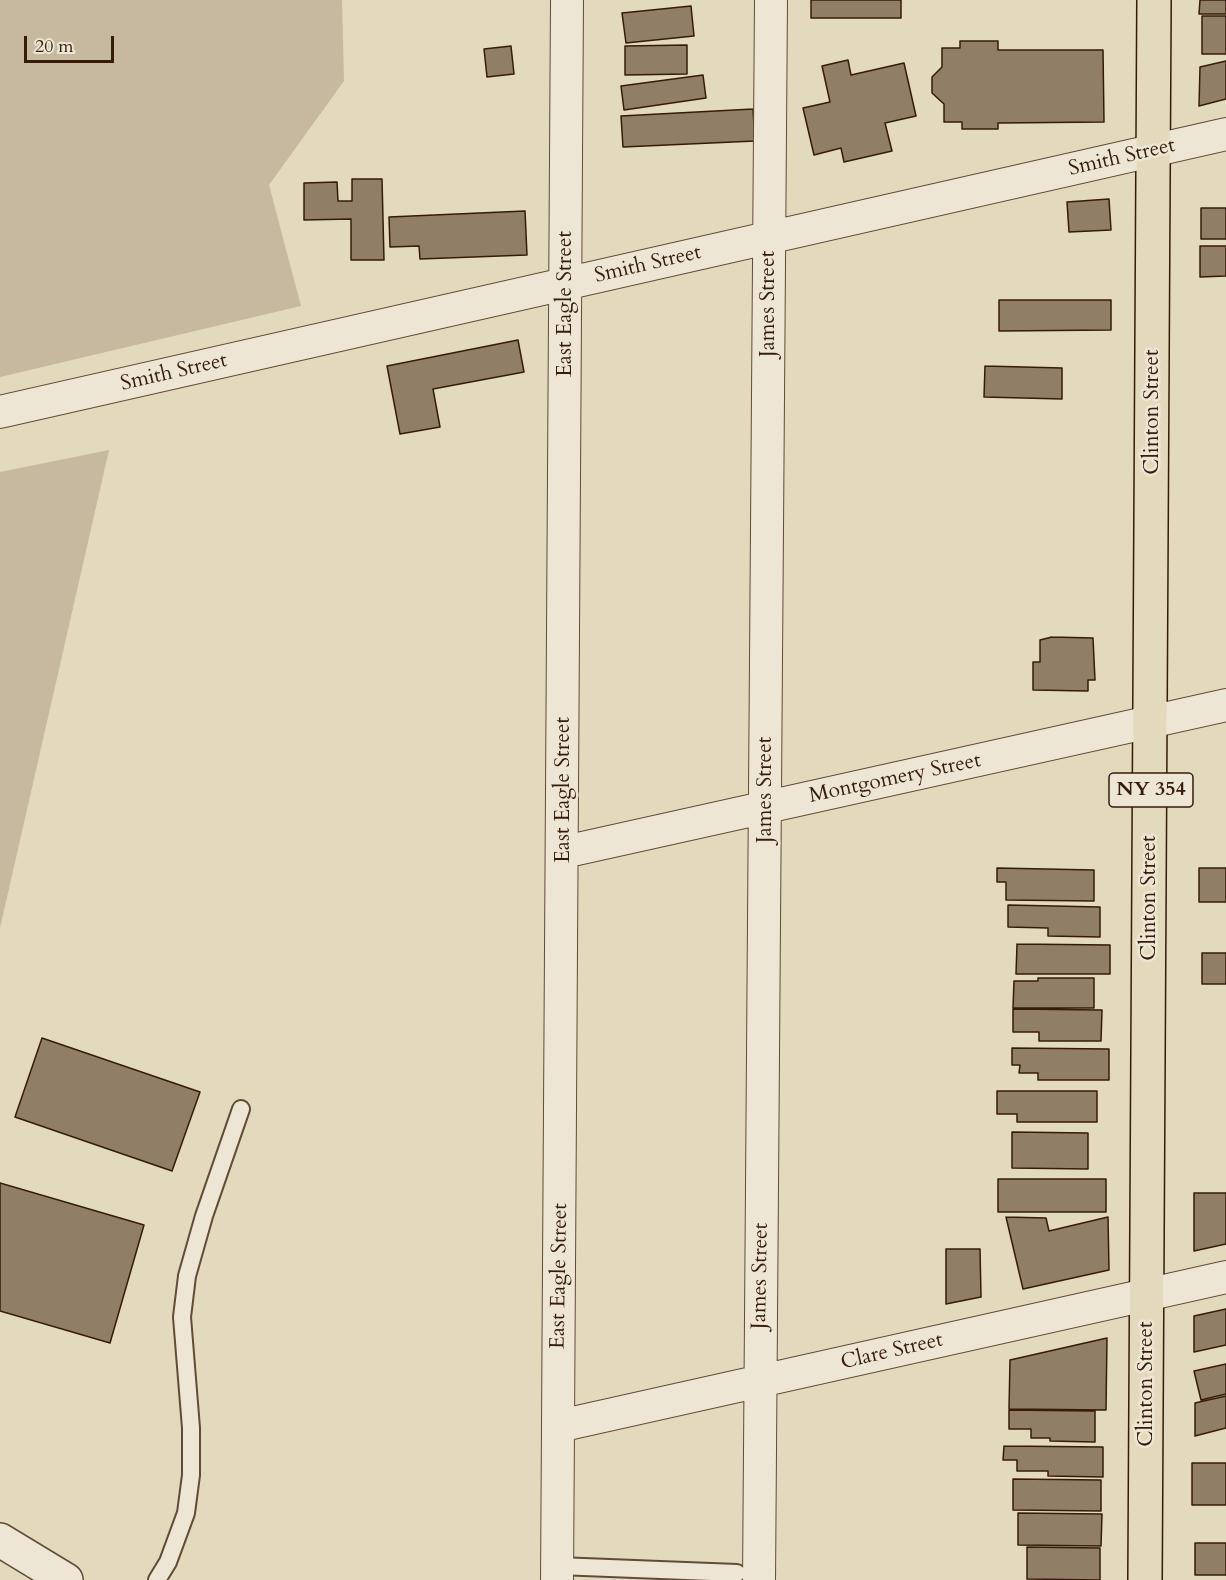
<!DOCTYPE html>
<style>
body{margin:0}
#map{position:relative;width:1226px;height:1580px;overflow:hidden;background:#e3d9bd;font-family:Cardo,serif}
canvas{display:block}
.scale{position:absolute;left:24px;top:36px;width:90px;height:27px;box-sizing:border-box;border:3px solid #371b0a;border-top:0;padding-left:8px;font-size:18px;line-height:21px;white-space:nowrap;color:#371b0a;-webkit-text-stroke:4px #ede6d4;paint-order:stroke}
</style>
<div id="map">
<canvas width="1226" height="1580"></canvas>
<div class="scale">20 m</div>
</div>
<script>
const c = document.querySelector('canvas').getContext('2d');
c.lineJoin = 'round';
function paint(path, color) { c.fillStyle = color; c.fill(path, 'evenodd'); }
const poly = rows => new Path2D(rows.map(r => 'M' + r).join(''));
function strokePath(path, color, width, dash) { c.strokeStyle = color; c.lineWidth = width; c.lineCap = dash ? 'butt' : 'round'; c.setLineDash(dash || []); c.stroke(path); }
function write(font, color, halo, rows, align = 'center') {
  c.font = font + ' Cardo,serif'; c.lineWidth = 5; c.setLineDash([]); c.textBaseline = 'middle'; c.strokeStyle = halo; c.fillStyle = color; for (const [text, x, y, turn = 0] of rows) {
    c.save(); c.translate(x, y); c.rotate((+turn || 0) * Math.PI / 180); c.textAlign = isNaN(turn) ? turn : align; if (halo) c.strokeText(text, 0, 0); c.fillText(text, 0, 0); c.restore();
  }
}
paint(poly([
 [0,0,342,0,344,81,269,185,301,306,0,377],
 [109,450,0,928,0,472]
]), '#c6b99f');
const building = poly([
 [811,0,901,0,901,18,811,18,811,0],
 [1200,0,1226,0,1226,14,1199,14,1200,0],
 [691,6,694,36,626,43,622,13,691,6],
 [1202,16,1226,16,1226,54,1202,54,1202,16],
 [960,41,998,41,998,50,1103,50,1104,122,998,123,998,129,962,129,962,122,944,122,944,104,932,93,932,77,942,67,942,48,960,48,960,41],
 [687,45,687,74,625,75,625,46,687,45],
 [511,46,514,74,487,77,484,49,511,46],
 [848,60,851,75,904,63,916,116,885,123,892,151,844,162,841,148,814,155,803,108,830,102,822,66,848,60],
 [1226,61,1226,99,1199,106,1200,67,1226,61],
 [703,75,706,98,624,110,621,86,703,75],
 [753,109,755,141,623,147,621,116,753,109],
 [352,179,382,179,384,260,351,260,351,219,304,220,304,183,337,182,338,201,352,201,352,179],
 [1109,199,1111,230,1069,232,1067,202,1109,199],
 [1201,208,1226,208,1226,239,1201,239,1201,208],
 [525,211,527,255,420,259,419,246,390,247,389,217,525,211],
 [1200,246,1226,246,1226,276,1200,277,1200,246],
 [999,300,1111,300,1111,330,999,331,999,300],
 [518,340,524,372,433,389,440,427,400,434,387,366,518,340],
 [985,366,1062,368,1062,399,984,397,985,366],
 [1052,637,1093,638,1095,680,1088,680,1088,691,1033,690,1033,662,1040,662,1040,640,1052,637],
 [997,868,1094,870,1094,901,1006,900,1006,882,997,882,997,868],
 [1199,868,1226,868,1226,902,1199,902,1199,868],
 [1008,905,1100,907,1100,937,1048,936,1048,928,1008,927,1008,905],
 [1017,944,1110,945,1110,974,1016,974,1017,944],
 [1202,953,1226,953,1226,984,1202,984,1202,953],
 [1038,978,1094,978,1094,1008,1013,1008,1014,981,1038,981,1038,978],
 [1013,1009,1102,1010,1101,1041,1039,1041,1039,1032,1013,1032,1013,1009],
 [42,1038,200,1092,172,1171,15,1117,42,1038],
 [1012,1048,1109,1049,1109,1080,1038,1080,1038,1073,1019,1073,1020,1065,1012,1065,1012,1048],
 [997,1091,1097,1091,1097,1122,1017,1122,1017,1114,997,1114,997,1091],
 [1012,1132,1088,1133,1088,1169,1012,1168,1012,1132],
 [998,1179,1106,1179,1106,1212,998,1212,998,1179],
 [0,1183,144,1225,110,1343,0,1311,0,1183],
 [1194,1193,1226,1193,1226,1244,1194,1251,1194,1193],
 [1006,1217,1046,1218,1049,1231,1108,1217,1109,1270,1023,1289,1006,1217],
 [946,1249,980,1249,981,1297,946,1304,946,1249],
 [1226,1309,1226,1345,1194,1352,1194,1316,1226,1309],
 [1107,1338,1106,1410,1009,1409,1010,1360,1107,1338],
 [1226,1364,1226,1394,1201,1400,1194,1371,1226,1364],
 [1226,1396,1226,1428,1195,1436,1195,1403,1226,1396],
 [1009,1410,1095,1411,1095,1442,1050,1441,1050,1438,1031,1438,1031,1429,1009,1429,1009,1410],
 [1004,1446,1103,1447,1103,1477,1048,1476,1048,1471,1017,1471,1017,1460,1003,1460,1004,1446],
 [1192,1463,1226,1463,1226,1505,1192,1505,1192,1463],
 [1013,1479,1101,1480,1101,1511,1013,1510,1013,1479],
 [1018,1513,1102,1514,1101,1546,1018,1545,1018,1513],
 [1195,1543,1226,1543,1226,1575,1195,1575,1195,1543],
 [1027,1547,1100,1548,1100,1580,1027,1579,1027,1547]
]);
paint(building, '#907e67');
strokePath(building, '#371b0a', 1.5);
const service = poly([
 [558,1566,737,1573],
 [157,1580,168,1562,186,1513,191,1475,191,1428,182,1317,187,1276,204,1216,241,1109]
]);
const minor = poly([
 [0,412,1226,134],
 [564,852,1226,705],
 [559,1426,1226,1277],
 [557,1580,567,0],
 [759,1580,771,0]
]);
const tertiary = poly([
 [0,1540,66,1580]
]);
const primary = poly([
 [1145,1580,1154,0]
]);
strokePath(service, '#624a37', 20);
strokePath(minor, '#624a37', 34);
strokePath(tertiary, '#624a37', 36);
strokePath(primary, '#371b0a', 36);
strokePath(service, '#ede6d4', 16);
strokePath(minor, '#ede6d4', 32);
strokePath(tertiary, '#ede6d4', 33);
strokePath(primary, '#e3d9bd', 33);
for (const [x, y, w] of [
 [1151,790,84]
]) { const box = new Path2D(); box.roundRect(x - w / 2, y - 17, w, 34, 4.5); c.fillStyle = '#ede6d4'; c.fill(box); strokePath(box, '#371b0a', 1.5); }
write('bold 20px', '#371b0a', null, [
 ["NY 354",1151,790]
]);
write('21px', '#371b0a', '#ede6d4', [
 ["Smith Street",1122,158,-13],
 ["Smith Street",648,265,-13],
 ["East Eagle Street",566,304,-90],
 ["James Street",769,304,-90],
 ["Smith Street",174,373,-13],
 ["Clinton Street",1153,412,-90],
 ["Montgomery Street",895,779,-12],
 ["East Eagle Street",564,790,-90],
 ["James Street",766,790,-90],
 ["Clinton Street",1150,898,-90],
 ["East Eagle Street",560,1276,-89],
 ["James Street",761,1276,-89],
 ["Clare Street",892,1352,-13],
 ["Clinton Street",1147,1384,-90]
]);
</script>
